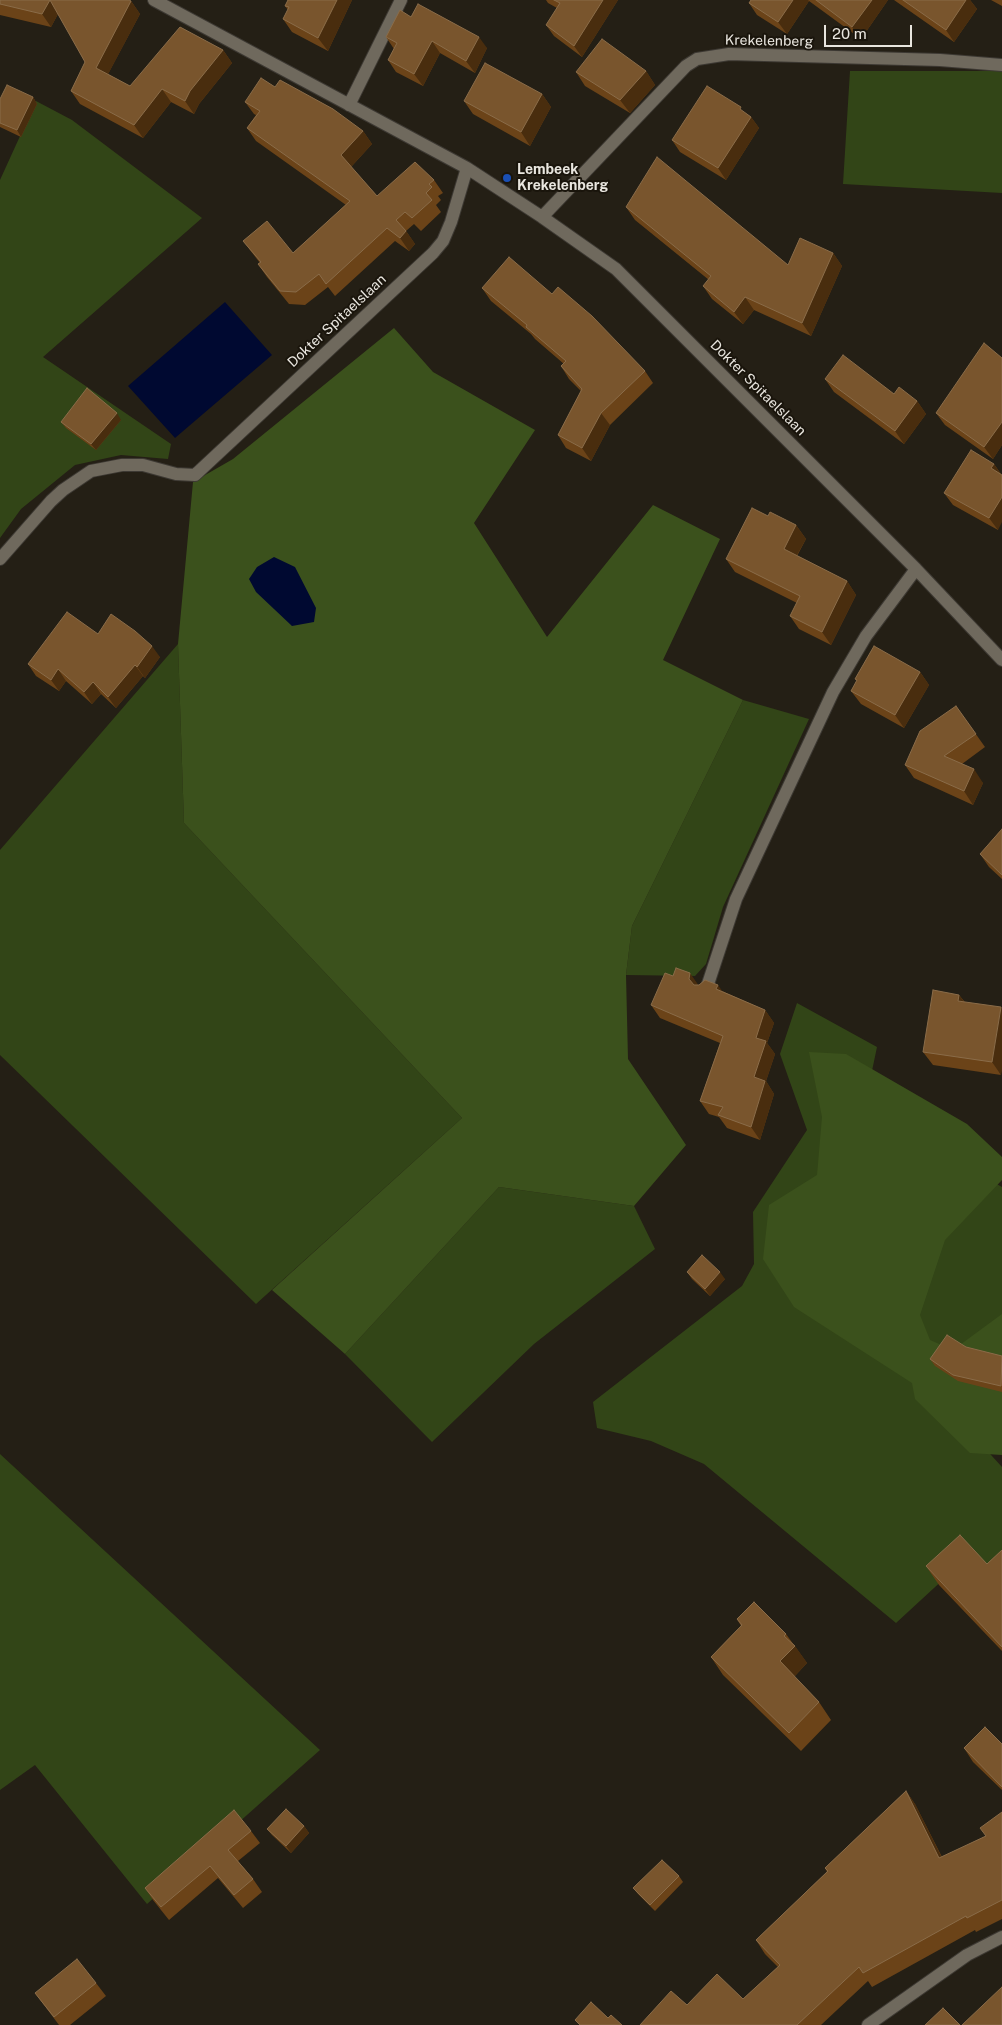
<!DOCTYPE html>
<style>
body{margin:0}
#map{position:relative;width:1002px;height:2025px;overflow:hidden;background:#241f15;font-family:"Public Sans",sans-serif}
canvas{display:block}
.scale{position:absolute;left:824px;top:25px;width:88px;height:22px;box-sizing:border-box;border:2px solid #e9e6df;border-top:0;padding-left:6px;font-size:15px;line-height:18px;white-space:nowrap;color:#e9e6df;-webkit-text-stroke:4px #1a150c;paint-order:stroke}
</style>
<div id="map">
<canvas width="1002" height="2025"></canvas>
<div class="scale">20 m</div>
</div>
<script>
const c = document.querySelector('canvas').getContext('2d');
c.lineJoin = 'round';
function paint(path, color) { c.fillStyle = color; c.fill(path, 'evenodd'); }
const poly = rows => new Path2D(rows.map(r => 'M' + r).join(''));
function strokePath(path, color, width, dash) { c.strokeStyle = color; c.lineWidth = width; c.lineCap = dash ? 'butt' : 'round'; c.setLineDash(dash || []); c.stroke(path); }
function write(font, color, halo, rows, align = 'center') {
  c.font = font + ' "Public Sans",sans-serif'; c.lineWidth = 4; c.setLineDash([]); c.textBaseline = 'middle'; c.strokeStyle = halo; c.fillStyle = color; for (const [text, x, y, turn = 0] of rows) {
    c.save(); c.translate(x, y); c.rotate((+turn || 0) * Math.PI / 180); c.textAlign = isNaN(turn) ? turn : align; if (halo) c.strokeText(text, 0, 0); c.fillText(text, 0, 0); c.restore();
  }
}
paint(poly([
 [850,71,1002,71,1002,193,843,184],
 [36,101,72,120,202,218,43,357,171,444,168,459,121,455,75,465,21,509,0,538,0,180],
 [178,644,184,823,462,1118,256,1304,0,1055,0,850],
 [743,700,809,719,723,907,706,964,695,976,626,975,632,926],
 [797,1003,877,1047,864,1109,1002,1187,1002,1336,951,1411,1002,1467,1002,1578,972,1553,896,1623,704,1464,651,1441,597,1428,593,1402,742,1286,754,1264,753,1212,807,1130,780,1054],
 [499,1187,634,1206,655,1249,534,1344,432,1442,345,1354],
 [0,1454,320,1750,147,1904,35,1765,0,1790]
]), '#324517');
paint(poly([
 [394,328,433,372,535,430,474,523,547,637,653,505,720,539,663,660,743,700,632,926,626,975,628,1059,686,1145,634,1206,499,1187,345,1354,272,1290,462,1118,184,823,178,644,193,482,233,459],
 [809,1052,846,1054,967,1124,1002,1157,1002,1180,945,1240,920,1315,930,1340,953,1350,1002,1314,1002,1455,970,1453,915,1399,912,1383,794,1307,763,1259,769,1205,817,1175,822,1117]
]), '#3b511c');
paint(poly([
 [225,302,272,355,175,438,128,386],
 [274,557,295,567,316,608,314,622,292,626,256,592,249,579,257,567]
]), '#000931');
const minor = poly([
 [154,0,467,168,542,217,616,269,916,569,1002,660],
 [349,105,401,0],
 [542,217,686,66,697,59,729,54,940,60,1002,65],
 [0,559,51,501,63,490,91,471,122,465,143,465,176,474,195,475,433,253,443,241,451,222,467,168],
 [706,990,736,899,833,692,866,636,916,569],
 [868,2025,967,1955,1002,1937]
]);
strokePath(minor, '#3d3933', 14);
strokePath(minor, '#6f695d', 12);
paint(poly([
 [0,0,131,1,140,14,108,74,130,86,223,50,232,63,199,104,194,114,171,102,143,138,80,104,71,91,85,62,58,14,51,27,0,15],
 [288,0,356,0,352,0,328,51,292,32,283,19,288,10,285,6],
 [546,0,618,0,582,57,554,36,546,25,557,8,548,3],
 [751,0,888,0,861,39,809,1,787,34,757,15,749,3],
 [894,0,970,0,977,9,954,42],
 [991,0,1002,0,1002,6],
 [411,17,487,48,475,73,440,53,423,86,396,72,388,60,394,49,386,37],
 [646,71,655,85,630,113,585,86,576,72],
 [275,87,363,131,372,144,351,167,377,196,434,180,443,193,438,196,441,200,436,205,441,212,421,231,414,224,406,231,415,244,409,251,395,241,335,296,328,287,305,305,289,304,267,277,258,264,260,263,243,241,293,253,346,205,256,141,247,128,256,115,254,114,245,102],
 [542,94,551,107,530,146,473,114,464,101],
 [33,97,37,104,21,137,0,127,0,99],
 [745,113,751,117,759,128,726,180,680,152,672,140],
 [626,207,788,265,833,253,842,266,811,336,754,310,743,324,712,299,703,286,709,280,635,220],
 [482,288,645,371,653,383,610,425,591,461,566,448,558,435,581,391,569,379,561,366,564,364,535,339,531,334,491,301],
 [1002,358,1002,445,993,459,945,425,936,413],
 [825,379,894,394,917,401,926,414,904,444,834,392],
 [121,420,96,450,66,428,61,422],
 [994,464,1001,474,998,530,953,505,944,493],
 [768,516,796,525,806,539,797,556,847,581,856,595,831,645,799,629,790,616,797,603,735,572,726,559],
 [98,634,160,657,145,678,143,676,116,708,101,694,92,704,66,681,59,691,36,676,28,664],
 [920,672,929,685,904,728,861,704,851,691,857,681,855,679],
 [956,706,985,747,962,764,983,783,973,805,914,778,905,765],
 [1002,829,1002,879,989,867,980,854],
 [698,985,722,991,765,1010,774,1023,767,1043,775,1054,766,1081,774,1094,760,1140,727,1128,719,1117,709,1114,700,1101,720,1043,660,1018,651,1005],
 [959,995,964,1001,1001,1075,933,1065,923,1052],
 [687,1272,725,1279,710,1296,692,1279],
 [966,1347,1002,1356,1002,1392,958,1381,935,1366,930,1359],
 [1002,1550,1002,1651,939,1585,926,1566,987,1564],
 [737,1619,786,1634,807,1663,794,1677,819,1702,831,1720,801,1751,723,1675,711,1657,741,1626],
 [1002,1744,1002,1790,973,1762,964,1748],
 [906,1791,915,1804,942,1857,986,1836,1002,1812,1002,1919,976,1932,975,1930,872,1987,868,1981,821,2025,640,2025,687,2005,743,1999,778,1967,765,1954,756,1940,827,1872,825,1868],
 [304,1826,309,1833,291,1853,272,1835,267,1829],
 [251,1831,260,1843,238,1861,253,1879,262,1892,243,1908,218,1878,169,1920,153,1900,145,1888],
 [679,1876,683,1882,655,1911,638,1894,633,1888],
 [96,1983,106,1996,70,2025,59,2025,35,1993]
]), '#6b4318');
paint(poly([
 [50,0,59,12,51,27,42,14],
 [337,0,352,0,328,51,318,38],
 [603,0,618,0,582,57,574,46],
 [793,0,808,0,809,1,787,34,778,22],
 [872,0,888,0,861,39,852,27],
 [966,0,970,0,977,9,954,42,946,30],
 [131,1,140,14,105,80,96,68],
 [479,37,487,48,475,73,466,61],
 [432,41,440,53,423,86,414,74],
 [223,50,232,63,199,104,194,114,185,101,190,91],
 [646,71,655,85,630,113,620,100],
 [162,89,171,102,143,138,134,125],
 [542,94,551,107,530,146,521,132],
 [33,97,37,104,21,137,17,130],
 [751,117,759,128,726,180,718,168],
 [363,131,372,144,350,168,341,155],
 [406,231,415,244,409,251,400,238],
 [833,253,842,266,811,336,802,323],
 [745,297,754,310,743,324,734,312],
 [917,401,926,414,904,444,895,431],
 [117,413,121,420,96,450,91,444],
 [601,413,610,425,591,461,582,448],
 [1002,422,1002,445,993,459,984,447],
 [994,464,1002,476,991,468],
 [1002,497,1002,522,998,530,989,518],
 [796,525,806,539,793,562,784,549],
 [847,581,856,595,831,645,822,632],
 [152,646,160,657,145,678,137,667],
 [135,665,143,676,116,708,108,697],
 [58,669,66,681,59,691,51,680],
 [920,672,929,685,904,728,895,715],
 [93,682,101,694,92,704,84,692],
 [974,769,983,783,973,805,964,791],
 [690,973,699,986,698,992,689,979],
 [718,985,727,998,716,989],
 [959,995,969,1008,958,1001],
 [1001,1007,1002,1009,1002,1071,1001,1075,992,1062],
 [765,1010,774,1023,767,1043,775,1054,766,1081,774,1094,760,1140,751,1127,756,1038],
 [720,1272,725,1279,710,1296,705,1289],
 [795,1646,807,1663,792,1679,780,1661],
 [906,1791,915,1804,949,1872,939,1858],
 [304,1826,309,1833,291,1853,286,1846]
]), '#492d0e');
const building = poly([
 [0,0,50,0,42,14,0,4,0,0],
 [50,0,129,0,131,1,96,68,130,86,180,27,223,50,190,91,185,101,162,89,134,125,71,91,85,62,50,0],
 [288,0,337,0,318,38,283,19,289,7,285,6,288,0],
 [554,0,603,0,574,46,546,25,560,3,554,0],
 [751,0,793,0,778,22,749,3,751,0],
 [816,0,872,0,852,27,816,0],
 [903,0,966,0,946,30,903,0],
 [418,4,479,37,466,61,432,41,414,74,388,60,397,43,386,37,400,10,411,17,418,4],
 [602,39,646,71,620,100,576,72,602,39],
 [485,63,542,94,521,132,464,101,485,63],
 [261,78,275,87,280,80,333,109,363,131,341,155,377,196,415,162,434,180,429,184,432,187,426,193,432,200,412,218,405,212,396,220,406,231,400,238,387,228,326,284,319,274,296,292,280,291,258,264,261,262,243,241,267,221,293,253,350,201,247,128,260,111,245,102,261,78],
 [7,85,33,97,17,130,0,123,0,99,7,85],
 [707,86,741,107,740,109,751,117,718,168,672,140,707,86],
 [657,157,788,265,800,238,833,253,802,323,745,297,734,312,703,286,711,276,626,207,657,157],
 [509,257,552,294,558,287,592,316,645,371,601,413,582,448,558,435,582,389,561,366,566,361,526,327,527,325,482,288,509,257],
 [984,343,1002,358,1002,422,984,447,936,413,984,343],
 [843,355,894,394,899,387,917,401,895,431,825,379,843,355],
 [87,388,117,413,91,444,61,422,87,388],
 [971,450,994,464,991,468,1002,475,1002,497,989,518,944,493,971,450],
 [752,508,768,516,770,512,796,525,784,549,847,581,822,632,790,616,800,596,726,559,752,508],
 [67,612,98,634,111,614,135,631,152,646,137,667,135,665,108,697,93,682,84,692,58,669,51,680,28,664,67,612],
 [874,646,920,672,895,715,851,691,857,680,855,679,874,646],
 [956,706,976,734,944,756,974,769,964,791,905,765,920,731,956,706],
 [1002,829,1002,875,980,854,1002,829],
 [676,968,690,973,689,979,694,985,699,985,705,980,718,985,716,989,765,1010,756,1038,766,1041,754,1077,765,1081,751,1127,718,1115,723,1107,700,1101,723,1036,651,1005,665,973,673,976,676,968],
 [933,990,959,995,958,1001,1001,1007,992,1062,923,1052,933,990],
 [702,1255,720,1272,705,1289,687,1272,702,1255],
 [947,1335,966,1347,1002,1356,1001,1386,953,1375,930,1359,947,1335],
 [960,1535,987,1564,1002,1550,1002,1647,926,1566,960,1535],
 [754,1602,786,1634,784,1636,795,1646,780,1661,819,1702,789,1733,711,1657,742,1625,737,1619,754,1602],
 [985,1727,1002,1744,1002,1787,964,1748,985,1727],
 [906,1791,939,1858,986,1836,980,1828,1002,1812,1002,1900,967,1918,966,1916,863,1973,859,1967,797,2025,640,2025,671,1991,687,2005,717,1974,743,1999,780,1965,756,1940,828,1871,825,1868,906,1791],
 [286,1809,304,1826,286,1846,267,1829,286,1809],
 [234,1810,251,1831,228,1850,253,1879,234,1895,210,1866,161,1907,145,1888,234,1810],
 [662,1860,679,1876,650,1905,633,1888,662,1860],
 [77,1959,96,1983,54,2017,35,1993,77,1959],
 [1002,1987,1002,2025,962,2025,1002,1987],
 [591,2002,608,2018,611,2015,622,2025,580,2025,575,2020,591,2002],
 [943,2008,960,2025,925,2025,943,2008]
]);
paint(building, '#79552d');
strokePath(building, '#8a6c49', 1);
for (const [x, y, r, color] of [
 [507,178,5,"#1a4fb4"]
]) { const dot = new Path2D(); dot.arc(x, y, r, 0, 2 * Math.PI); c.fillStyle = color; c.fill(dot); strokePath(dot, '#1a150c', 2); }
write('14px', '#e9e6df', '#1a150c', [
 ["Krekelenberg",769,41,1],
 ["Dokter Spitaelslaan",337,321,-43],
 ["Dokter Spitaelslaan",758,388,45]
]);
write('bold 14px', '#e9e6df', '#1a150c', [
 ["Lembeek",517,170],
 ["Krekelenberg",517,186]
], 'left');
</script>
